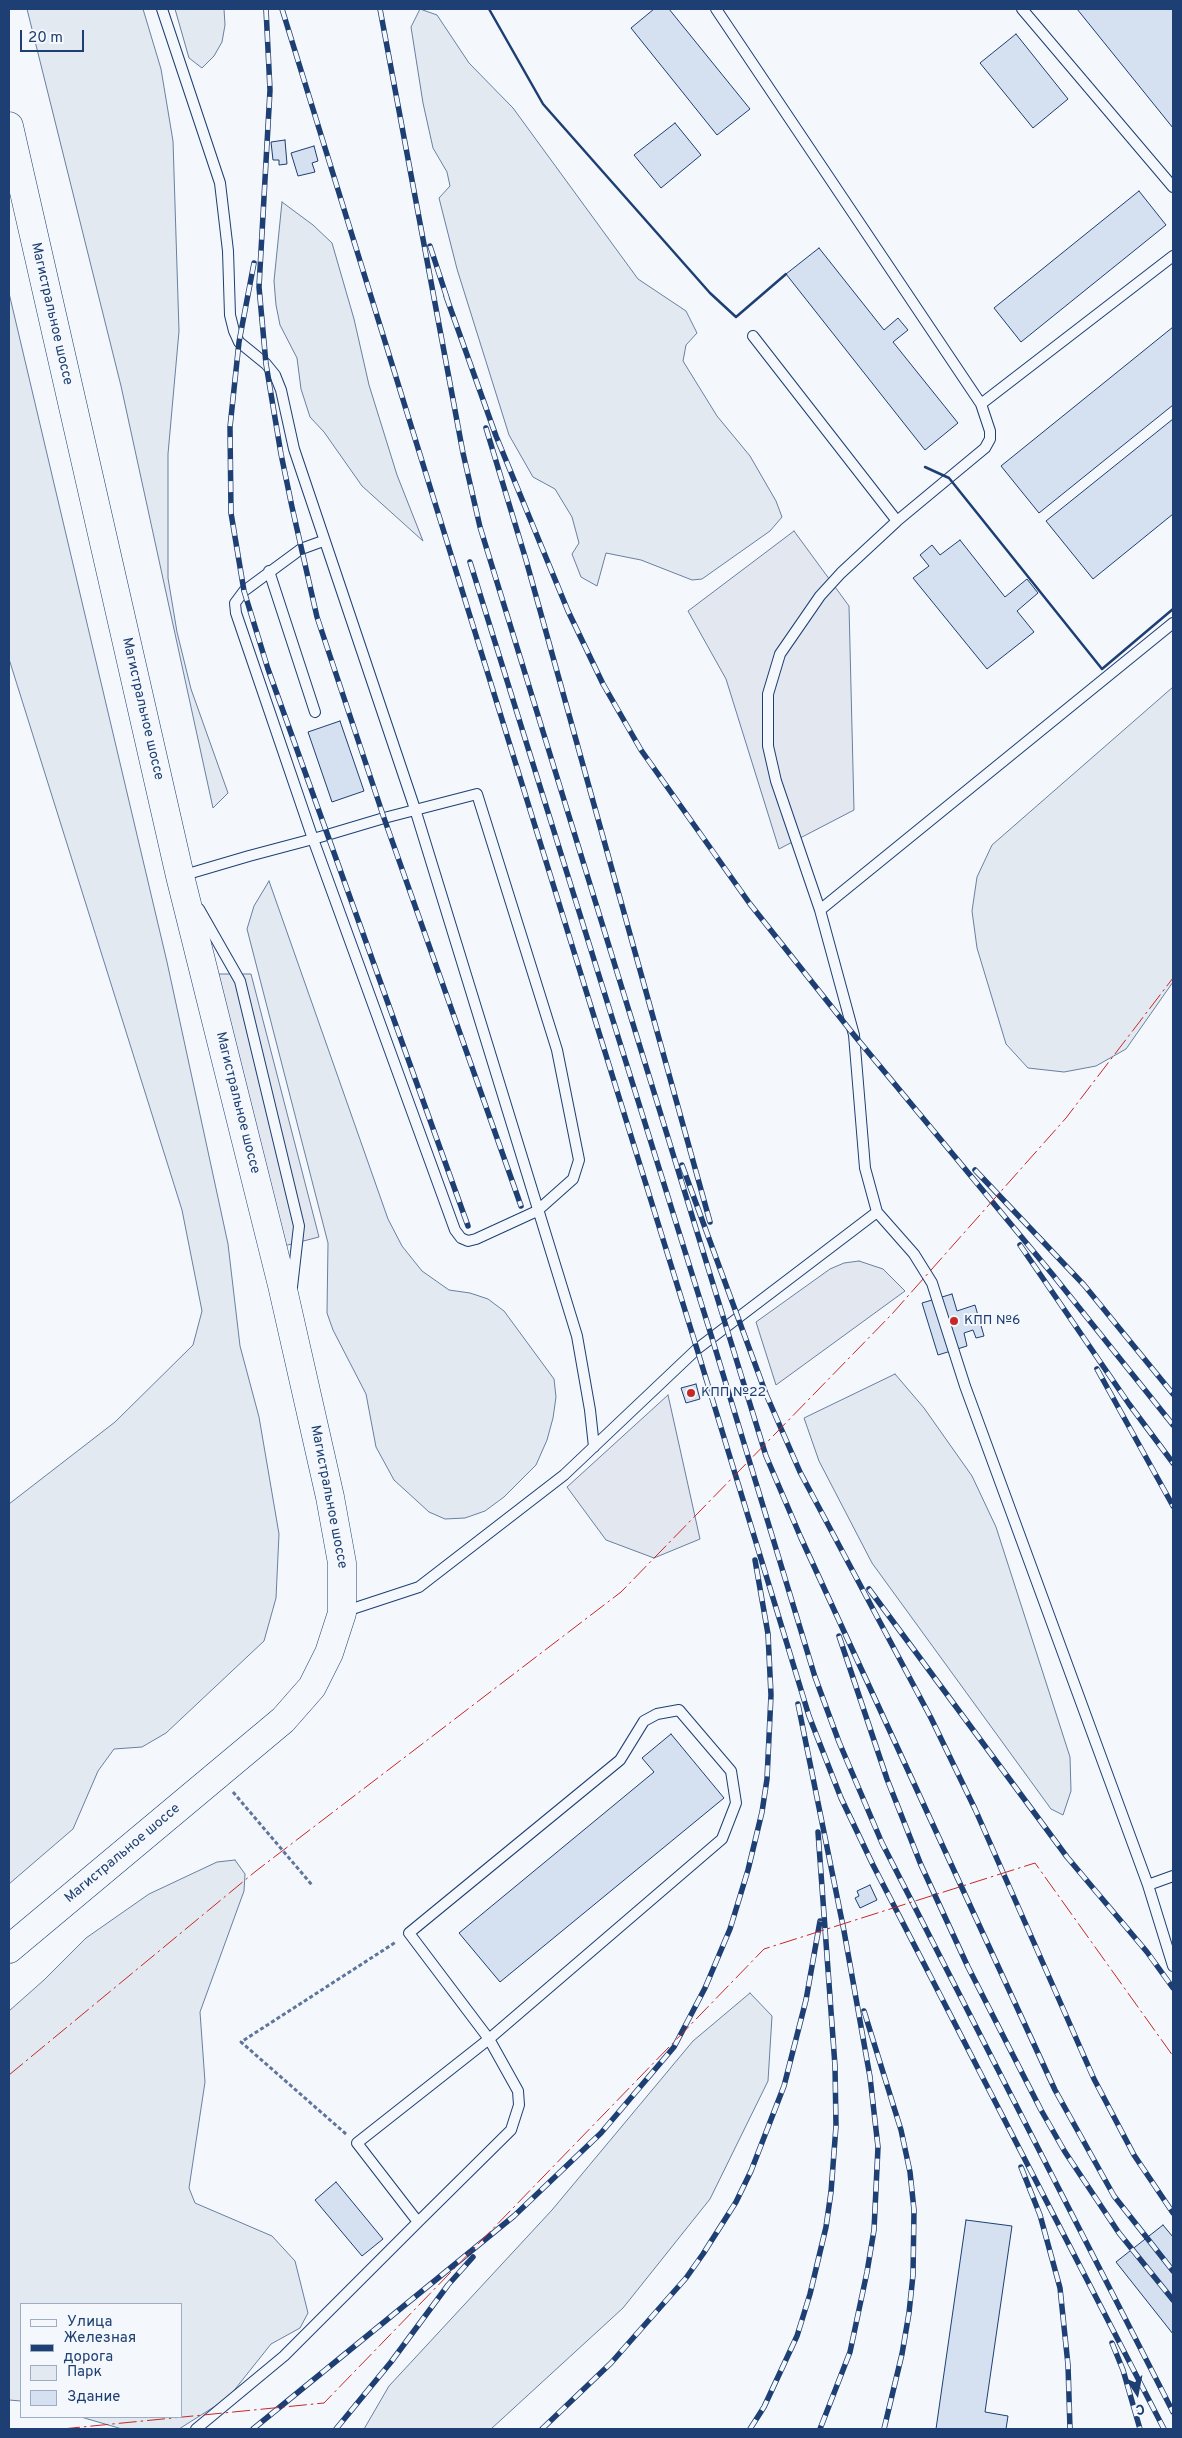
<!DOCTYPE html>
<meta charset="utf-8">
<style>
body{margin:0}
#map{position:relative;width:1182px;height:2438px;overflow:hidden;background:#f4f7fb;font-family:Overpass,sans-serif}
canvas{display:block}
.frame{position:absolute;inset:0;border:10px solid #1d3f73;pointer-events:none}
.legend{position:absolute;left:20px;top:2303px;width:162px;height:115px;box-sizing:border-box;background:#f4f7fb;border:1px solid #9eadc5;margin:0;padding:6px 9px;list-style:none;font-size:15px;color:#1d3f73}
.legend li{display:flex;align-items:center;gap:10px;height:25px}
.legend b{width:25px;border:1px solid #9eadc5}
.north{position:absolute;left:1112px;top:2368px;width:50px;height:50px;-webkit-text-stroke:4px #f4f7fb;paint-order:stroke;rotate:169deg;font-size:14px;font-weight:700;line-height:20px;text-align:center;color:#1d3f73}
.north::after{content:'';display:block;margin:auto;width:18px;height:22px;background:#1d3f73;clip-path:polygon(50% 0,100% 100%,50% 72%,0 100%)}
.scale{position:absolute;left:20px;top:30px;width:64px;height:22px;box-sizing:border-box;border:2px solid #1d3f73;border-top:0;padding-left:6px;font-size:15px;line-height:18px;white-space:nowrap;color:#1d3f73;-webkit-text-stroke:4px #f4f7fb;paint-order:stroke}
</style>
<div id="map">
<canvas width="1182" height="2438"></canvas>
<div class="frame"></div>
<ul class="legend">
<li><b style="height:6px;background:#f4f7fb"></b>Улица</li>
<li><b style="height:6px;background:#1d3f73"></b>Железная дорога</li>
<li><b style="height:14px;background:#e3e9f0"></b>Парк</li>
<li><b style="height:14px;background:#d5e0f0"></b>Здание</li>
</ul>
<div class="north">С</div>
<div class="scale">20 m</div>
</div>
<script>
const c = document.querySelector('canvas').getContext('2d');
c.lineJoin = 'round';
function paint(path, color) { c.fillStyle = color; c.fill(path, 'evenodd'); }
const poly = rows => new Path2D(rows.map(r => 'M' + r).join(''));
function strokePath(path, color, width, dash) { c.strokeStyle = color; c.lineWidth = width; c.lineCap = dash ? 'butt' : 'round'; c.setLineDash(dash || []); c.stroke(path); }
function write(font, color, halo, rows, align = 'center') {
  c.font = font + ' Overpass,sans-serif'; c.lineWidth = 4; c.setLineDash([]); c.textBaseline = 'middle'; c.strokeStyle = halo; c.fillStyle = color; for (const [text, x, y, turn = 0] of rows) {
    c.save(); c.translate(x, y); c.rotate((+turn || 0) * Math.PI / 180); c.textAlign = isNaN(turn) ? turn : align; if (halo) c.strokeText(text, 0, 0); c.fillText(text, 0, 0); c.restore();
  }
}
const green = poly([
 [27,9,143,9,161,69,173,141,179,331,168,454,168,578,177,632,191,689,228,793,213,808,121,386,27,9],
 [175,9,224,9,225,25,222,42,214,56,202,68,189,58,175,9],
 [420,9,437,15,469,63,513,108,638,279,686,311,697,333,686,345,683,361,717,416,750,456,776,501,782,517,770,531,702,579,692,580,641,560,606,553,597,586,581,577,572,554,579,543,572,517,555,489,533,477,509,435,457,269,439,198,450,186,447,172,433,148,423,103,411,27,420,9],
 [282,202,313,225,332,243,354,319,369,385,397,475,423,541,362,486,324,432,310,417,301,389,297,358,280,325,276,305,274,281,282,202],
 [9,293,167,962,228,1244,240,1346,259,1417,279,1534,276,1598,264,1641,166,1733,142,1747,114,1749,98,1771,73,1829,9,1884,9,1504,115,1422,193,1345,202,1311,182,1210,9,659,9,293],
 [1173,687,1173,982,1126,1049,1096,1066,1064,1072,1028,1068,1006,1044,977,948,972,911,977,877,992,845,1173,687],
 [269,881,388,1219,402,1246,422,1271,449,1290,470,1293,488,1299,504,1311,554,1379,556,1397,553,1418,547,1440,536,1465,504,1497,485,1511,465,1518,445,1519,429,1512,394,1480,376,1447,366,1394,333,1330,327,1313,328,1243,247,929,254,906,269,881],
 [895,1374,924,1408,972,1476,996,1527,1070,1757,1071,1791,1063,1815,1051,1809,872,1563,819,1461,804,1418,895,1374],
 [235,1860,245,1874,244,1891,200,2012,205,2082,189,2188,195,2203,272,2236,295,2261,308,2313,300,2328,271,2344,228,2398,179,2429,122,2429,81,2417,181,2417,181,2304,21,2304,21,2401,9,2400,9,2011,44,1980,86,1938,149,1894,217,1862,235,1860],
 [750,1993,772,2016,768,2081,710,2199,623,2308,491,2429,364,2429,389,2386,552,2210,693,2041,750,1993]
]);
paint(green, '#e3e9f0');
strokePath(green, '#687fa3', 1);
const parking = poly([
 [794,531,849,606,854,810,779,849,726,679,688,611,794,531],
 [218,974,251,974,319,1237,284,1246,218,974],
 [859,1261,883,1269,905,1291,776,1385,756,1322,830,1269,844,1263,859,1261],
 [668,1395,700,1539,654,1558,606,1540,567,1487,668,1395]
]);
paint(parking, '#e3e8f0');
strokePath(parking, '#687fa3', 1);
const building = poly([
 [654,9,669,9,750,109,717,135,631,28,654,9],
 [1077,9,1173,9,1173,128,1077,9],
 [1016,34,1068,99,1033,128,980,63,1016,34],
 [675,123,701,155,661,188,634,155,675,123],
 [285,140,287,164,279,165,279,160,273,160,271,142,285,140],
 [314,146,318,161,312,163,315,172,298,176,291,153,314,146],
 [1139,191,1166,225,1021,342,994,308,1139,191],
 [819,248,884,330,898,318,908,330,893,342,958,423,925,450,786,274,819,248],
 [1173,327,1173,405,1039,513,1001,466,1173,327],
 [1173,419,1173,514,1093,579,1046,521,1173,419],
 [960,540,1005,597,1027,579,1038,593,1017,611,1034,632,987,669,913,578,929,566,920,555,932,545,940,555,960,540],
 [340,721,364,791,332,802,308,732,340,721],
 [952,1294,957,1311,975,1305,984,1336,976,1338,973,1330,964,1333,967,1346,938,1355,922,1303,952,1294],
 [696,1384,700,1399,686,1403,681,1388,696,1384],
 [671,1734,724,1798,500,1982,459,1933,654,1772,642,1758,671,1734],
 [870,1885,877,1900,860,1908,855,1898,859,1896,857,1891,870,1885],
 [336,2182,383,2239,362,2256,315,2200,336,2182],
 [966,2220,1012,2226,985,2412,1008,2416,1006,2429,936,2429,966,2220],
 [1163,2225,1173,2237,1173,2334,1116,2262,1163,2225]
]);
paint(building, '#d5e0f0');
strokePath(building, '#1d3f73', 1);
const service = poly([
 [162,9,220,183,228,251,230,315,234,331,239,342,266,364,275,375,281,390,294,449,415,809,577,1336,590,1410,594,1447],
 [716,9,981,404,990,431,990,439,985,448,897,521,841,573,820,596,780,654,768,694,768,746,776,781,820,910,854,1035,865,1168,877,1212],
 [1022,9,1173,187],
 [753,336,897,521],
 [981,404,1173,256],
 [269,571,315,712],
 [181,876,249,856,313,839,327,835,384,818,477,794,557,1050,579,1160,573,1179,537,1211,476,1239,468,1241,461,1238,455,1230,313,839,236,613,235,603,244,591,301,549,323,541],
 [199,909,240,981,299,1226,292,1287],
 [820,910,1173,623],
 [343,1612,419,1587,564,1475,697,1349,877,1212,914,1254,932,1283,965,1386,1148,1885,1173,1966],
 [1148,1885,1173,1876],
 [196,2429,284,2356,418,2222,357,2143,489,2039,722,1839,736,1803,731,1771,679,1710,657,1714,644,1721,620,1760,409,1933,489,2039,518,2091,519,2105,511,2130,418,2222]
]);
const primary = poly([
 [9,126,180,876,282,1285,330,1497,342,1563,342,1613,329,1653,312,1687,283,1720,9,1949]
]);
strokePath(service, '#1d3f73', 12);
strokePath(primary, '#1d3f73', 29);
strokePath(poly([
 [233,1792,312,1885],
 [346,2134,241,2042,396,1942]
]), '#5e769c', 3, [4, 2.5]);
strokePath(service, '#f4f7fb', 10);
strokePath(primary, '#f4f7fb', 28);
const rail = poly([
 [266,9,270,90,259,287,266,364,281,454,292,507,317,617,384,818,521,1206],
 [282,9,697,1349,809,1716,841,1798,873,1865,1164,2429],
 [380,9,463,453,480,527,766,1456,801,1538,1055,2090,1114,2196,1173,2271],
 [430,246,448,301],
 [254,263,239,342,230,427,231,513,244,591,268,669,468,1226],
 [446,296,496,436,568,611,603,684,641,750,750,904,854,1035,1053,1275,1173,1425],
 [486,428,526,560,710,1222],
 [470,562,712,1338,815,1677,839,1742,882,1843,1173,2412],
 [682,1165,766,1394,800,1472,931,1718,975,1809,1094,2079,1134,2155,1173,2213],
 [975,1170,1084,1285,1173,1394],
 [1020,1245,1129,1404,1173,1463],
 [1097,1369,1173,1506],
 [869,1589,1067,1857,1147,1952,1173,1988],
 [839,1636,887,1779,921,1865,968,1967,1041,2110,1065,2152,1119,2233,1173,2300],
 [798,1704,844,1931,870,2077,878,2147,874,2230,867,2272,850,2352,820,2429],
 [864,2011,901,2130,910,2172,914,2210,913,2275,909,2313,902,2354,884,2429],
 [1021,2167,1040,2215,1060,2288,1068,2365,1070,2429],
 [1112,2343,1123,2370,1140,2429],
 [253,2429,514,2216,601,2133,674,2047,705,1988,730,1929,748,1870,762,1812,767,1779,771,1695,768,1634,755,1560],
 [336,2429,391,2362,448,2285,473,2257],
 [542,2429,611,2363,686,2278,703,2254,736,2202,751,2171,784,2086,806,2000,820,1921],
 [750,2429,764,2407,797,2336,810,2294,826,2227,831,2192,836,2126,835,2066,818,1832]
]);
strokePath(rail, '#1d3f73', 5.5);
strokePath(rail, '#f4f7fb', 4, [11]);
strokePath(poly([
 [489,9,543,104,710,293,736,317,786,274],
 [925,467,949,478,1102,669,1173,609]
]), '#1d3f73', 2.5);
strokePath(poly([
 [9,2075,256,1871,621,1592,892,1314,1066,1118,1173,978],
 [62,2429,324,2403,764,1949,1035,1863,1173,2056]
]), '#c62828', 1, [18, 4, 2.5, 4]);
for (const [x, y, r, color] of [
 [954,1321,5,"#c62828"],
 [691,1393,5,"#c62828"]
]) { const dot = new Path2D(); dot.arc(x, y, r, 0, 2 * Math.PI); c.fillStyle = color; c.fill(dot); strokePath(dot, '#f4f7fb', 2); }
write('14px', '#1d3f73', '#f4f7fb', [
 ["Магистральное шоссе",51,314,77],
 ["Магистральное шоссе",142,709,77],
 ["Магистральное шоссе",237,1103,76],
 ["Магистральное шоссе",328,1497,79],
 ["Магистральное шоссе",123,1854,-40]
]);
write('14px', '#1d3f73', '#f4f7fb', [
 ["КПП №6",964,1321],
 ["КПП №22",701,1393]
], 'left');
</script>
